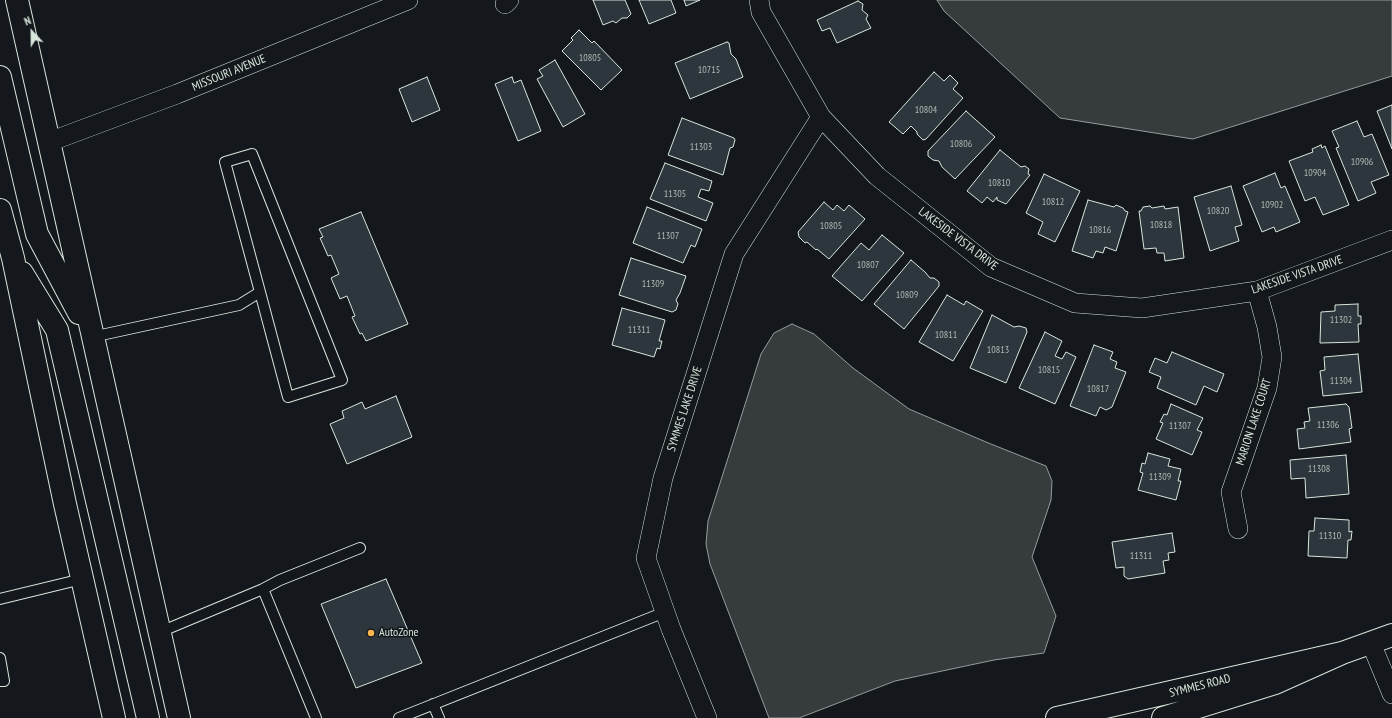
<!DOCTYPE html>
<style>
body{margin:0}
#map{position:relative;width:1392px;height:718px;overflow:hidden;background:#14181c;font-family:"PT Sans Narrow",sans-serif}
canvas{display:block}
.north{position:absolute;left:12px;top:12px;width:40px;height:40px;-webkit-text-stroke:3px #14181c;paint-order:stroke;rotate:338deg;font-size:11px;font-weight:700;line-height:16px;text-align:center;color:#d8e6dc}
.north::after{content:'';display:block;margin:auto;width:14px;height:18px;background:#d8e6dc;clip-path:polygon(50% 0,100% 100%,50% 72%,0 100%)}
</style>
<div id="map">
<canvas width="1392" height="718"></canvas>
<div class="north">N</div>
</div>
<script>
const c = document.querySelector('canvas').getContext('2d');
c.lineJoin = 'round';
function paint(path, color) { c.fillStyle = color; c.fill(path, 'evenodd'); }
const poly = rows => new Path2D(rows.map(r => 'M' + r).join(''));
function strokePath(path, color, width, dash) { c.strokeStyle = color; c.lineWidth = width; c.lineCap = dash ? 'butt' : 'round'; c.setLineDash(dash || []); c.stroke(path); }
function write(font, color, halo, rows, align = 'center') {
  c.font = font + ' "PT Sans Narrow",sans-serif'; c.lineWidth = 3; c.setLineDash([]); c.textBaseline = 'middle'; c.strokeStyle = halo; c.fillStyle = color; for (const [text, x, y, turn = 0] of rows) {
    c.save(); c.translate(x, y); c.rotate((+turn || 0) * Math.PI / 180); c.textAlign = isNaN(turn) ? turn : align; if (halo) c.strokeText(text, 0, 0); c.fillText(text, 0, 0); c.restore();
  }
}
const water = poly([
 [937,0,1392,0,1392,76,1193,139,1060,118,944,11,937,0],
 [792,324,814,334,853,368,909,409,986,442,1046,466,1052,481,1051,500,1032,557,1056,616,1044,653,994,660,895,681,799,718,769,718,710,564,706,544,708,521,761,354,774,333,792,324]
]);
paint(water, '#363b3e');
strokePath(water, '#939e99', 1);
const building = poly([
 [593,0,625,0,631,14,627,18,622,18,616,23,613,21,603,25,593,0],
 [639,0,671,0,676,13,649,24,639,0],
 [684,0,700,0,686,6,684,0],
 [858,1,863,4,862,10,868,15,866,19,871,28,837,43,830,28,822,31,817,20,858,1],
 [579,30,592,43,594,41,622,70,601,90,562,51,573,40,571,38,579,30],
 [727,42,729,43,731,54,736,59,743,77,690,99,675,63,727,42],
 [555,60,585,114,563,127,537,79,543,76,539,70,555,60],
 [934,72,944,81,950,75,958,83,953,89,963,98,926,139,923,140,917,134,917,132,911,126,903,134,889,122,934,72],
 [427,77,440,110,412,122,399,89,427,77],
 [512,77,514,83,521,80,541,131,518,141,495,84,512,77],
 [1392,105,1392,149,1377,111,1392,105],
 [966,111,995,137,955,179,942,167,939,161,933,160,928,156,928,151,966,111],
 [682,118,734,138,735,140,733,147,730,148,723,175,668,155,682,118],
 [1357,121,1364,137,1372,134,1389,175,1371,182,1376,193,1358,201,1336,148,1339,147,1332,131,1357,121],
 [1321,145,1322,148,1325,146,1349,205,1323,215,1315,197,1305,201,1289,161,1313,152,1312,149,1321,145],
 [1000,150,1021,167,1025,166,1029,169,1028,174,1030,175,1006,204,997,200,997,197,993,202,987,197,982,203,967,191,1000,150],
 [665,163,712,181,709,191,701,189,698,197,713,203,706,221,650,199,665,163],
 [1275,173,1281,188,1285,186,1300,222,1276,232,1274,227,1262,232,1243,186,1275,173],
 [1044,174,1080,191,1055,242,1038,234,1043,222,1026,213,1044,174],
 [1231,186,1242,225,1235,227,1239,241,1210,251,1194,197,1231,186],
 [1088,200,1114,207,1116,205,1123,208,1125,211,1128,212,1116,251,1105,247,1103,253,1096,251,1093,258,1072,251,1088,200],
 [824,202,833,210,837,205,844,211,849,205,865,219,829,259,817,249,816,250,807,242,805,243,799,237,798,232,824,202],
 [1150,206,1152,208,1164,206,1165,209,1178,207,1184,258,1165,261,1164,253,1157,253,1156,248,1144,249,1139,211,1141,211,1143,207,1150,206],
 [647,207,702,229,695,247,691,245,683,263,633,243,647,207],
 [361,212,408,324,366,341,362,333,360,334,352,317,355,316,347,296,340,299,331,278,339,274,331,255,328,256,320,238,323,237,319,229,361,212],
 [882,235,904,253,862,301,832,276,861,243,869,250,882,235],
 [631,258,686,276,680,293,676,300,678,304,676,310,672,312,619,295,631,258],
 [911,260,925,272,930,278,934,278,939,282,939,286,904,329,874,304,911,260],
 [947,295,964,305,966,301,983,311,953,361,919,342,947,295],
 [1358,304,1358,316,1361,316,1361,324,1358,324,1359,342,1320,343,1321,312,1335,311,1335,305,1358,304],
 [622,308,665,320,659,341,662,341,660,349,657,348,654,357,612,345,622,308],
 [992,315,1014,327,1019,326,1026,328,1027,332,1006,383,970,368,992,315],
 [1045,332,1062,341,1055,356,1062,359,1066,352,1076,357,1055,404,1019,388,1045,332],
 [1094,345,1113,352,1110,359,1117,362,1115,368,1126,372,1112,407,1106,410,1100,407,1096,416,1070,406,1094,345],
 [1172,352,1224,374,1217,392,1204,386,1196,405,1157,388,1161,377,1149,372,1155,358,1167,363,1172,352],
 [1358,354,1362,392,1323,396,1320,371,1325,370,1324,357,1358,354],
 [396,396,412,437,347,464,330,424,344,418,342,411,362,402,365,409,396,396],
 [1171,404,1203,418,1197,430,1202,432,1192,455,1156,439,1163,423,1160,422,1164,414,1167,415,1171,404],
 [1346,404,1349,407,1352,428,1349,429,1351,442,1299,449,1297,429,1305,428,1304,422,1310,421,1308,408,1346,404],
 [1148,453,1170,459,1168,466,1181,469,1178,481,1181,481,1176,500,1138,490,1143,473,1140,472,1142,463,1145,464,1148,453],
 [1346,455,1349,494,1306,498,1305,478,1291,479,1290,460,1346,455],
 [1315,518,1349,520,1349,532,1352,531,1351,540,1348,540,1347,558,1308,556,1309,531,1314,531,1315,518],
 [1172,533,1175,552,1168,553,1169,560,1163,561,1165,573,1128,579,1124,576,1124,567,1116,568,1112,542,1172,533],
 [386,579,422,663,356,688,321,604,386,579]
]);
paint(building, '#2c363c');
strokePath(building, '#d8e6dc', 1);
const service = poly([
 [92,337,239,305,260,292,225,162,252,154,342,380,288,397,260,292],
 [263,589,280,580,360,548],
 [0,599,82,579],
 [160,632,263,589,316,718],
 [0,658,4,681,0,681],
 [433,704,439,718],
 [399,718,665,612]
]);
const minor = poly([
 [759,0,761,12,821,117,877,176,991,267,1075,303,1142,308,1257,291,1392,240],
 [505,4,509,0],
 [49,142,177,94,408,0],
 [1238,529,1231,492,1267,388,1272,357,1267,327,1257,291],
 [1371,643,1392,694],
 [707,718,671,629,646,558,663,478,734,254,821,117]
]);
const tertiary = poly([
 [1057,718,1342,653],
 [1163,718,1275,683,1342,653,1392,635]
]);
const primary = poly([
 [17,0,179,718],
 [0,77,37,234,79,313],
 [0,210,13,258,65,504,114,718],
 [22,273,57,330,148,718]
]);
strokePath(service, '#d8e6dc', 12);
strokePath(minor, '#d8e6dc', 20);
strokePath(tertiary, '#d8e6dc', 24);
strokePath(primary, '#d8e6dc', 24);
strokePath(service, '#14181c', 10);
strokePath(minor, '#14181c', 19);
strokePath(tertiary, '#14181c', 22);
strokePath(primary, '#14181c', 22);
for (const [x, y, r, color] of [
 [371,633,4,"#ffb74d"]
]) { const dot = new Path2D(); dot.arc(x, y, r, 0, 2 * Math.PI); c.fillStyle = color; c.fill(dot); strokePath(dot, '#14181c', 1.5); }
write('10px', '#adbab4', null, [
 ["10805",590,58],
 ["10715",709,70],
 ["10804",926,110],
 ["10806",961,144],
 ["11303",701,147],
 ["10906",1362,162],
 ["10904",1315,173],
 ["10810",999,183],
 ["11305",675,194],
 ["10812",1053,202],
 ["10902",1272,205],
 ["10820",1218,211],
 ["10818",1161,225],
 ["10805",831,226],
 ["10816",1100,230],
 ["11307",668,236],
 ["10807",868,265],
 ["11309",653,284],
 ["10809",907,295],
 ["11302",1341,320],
 ["11311",639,330],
 ["10811",946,335],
 ["10813",998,350],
 ["10815",1049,370],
 ["11304",1341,381],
 ["10817",1098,389],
 ["11306",1328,425],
 ["11307",1180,426],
 ["11308",1319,469],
 ["11309",1160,477],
 ["11310",1330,536],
 ["11311",1141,556]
]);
write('12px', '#d8e6dc', '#14181c', [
 ["MISSOURI AVENUE",229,73,-22],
 ["LAKESIDE VISTA DRIVE",958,239,37],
 ["LAKESIDE VISTA DRIVE",1297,275,-19],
 ["SYMMES LAKE DRIVE",685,409,-72],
 ["MARION LAKE COURT",1254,422,-72],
 ["SYMMES ROAD",1200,686,-14]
]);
write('12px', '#d8e6dc', '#14181c', [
 ["AutoZone",379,633]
], 'left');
</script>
